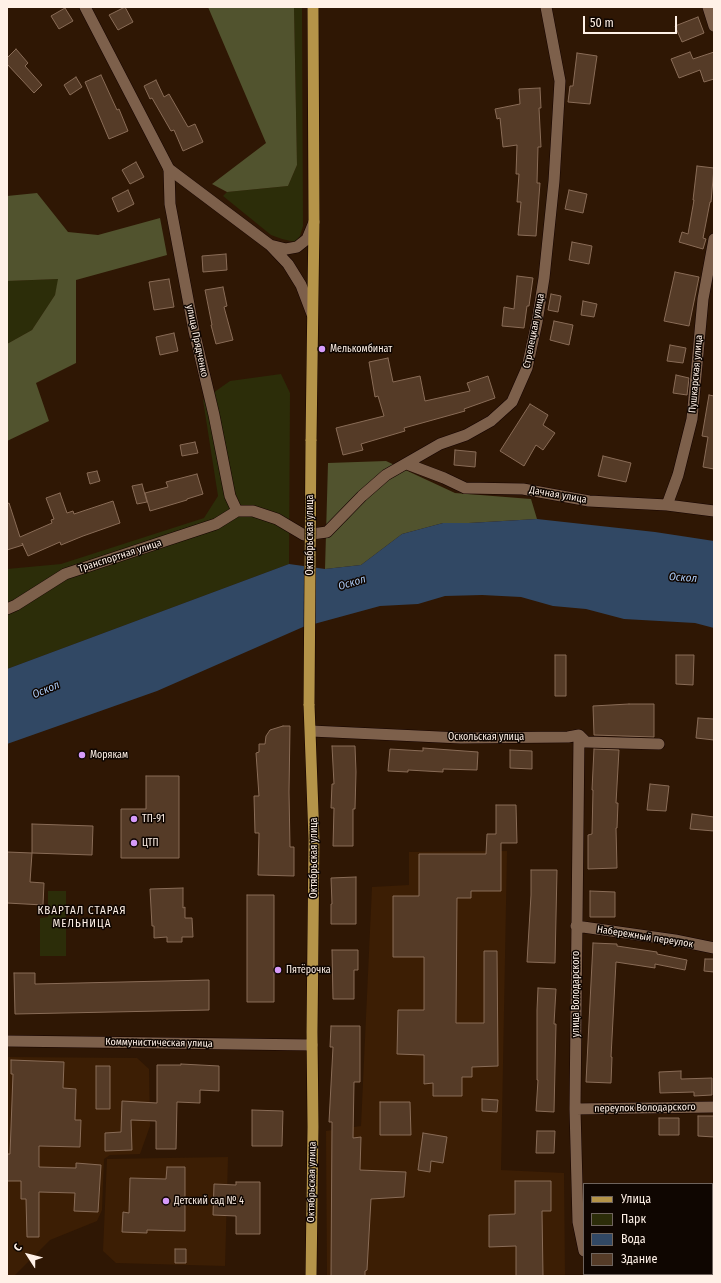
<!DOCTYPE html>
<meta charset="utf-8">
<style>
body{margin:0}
#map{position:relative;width:721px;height:1283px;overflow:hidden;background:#2f1704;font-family:"Fira Sans Condensed",sans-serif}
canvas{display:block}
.frame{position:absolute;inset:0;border:8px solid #fff1e7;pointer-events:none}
.legend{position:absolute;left:583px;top:1183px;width:130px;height:92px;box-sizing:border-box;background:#0f0601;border:1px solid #6f645d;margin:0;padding:5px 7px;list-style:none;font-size:12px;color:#fff1e7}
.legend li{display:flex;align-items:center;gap:8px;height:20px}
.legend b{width:20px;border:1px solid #6f645d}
.north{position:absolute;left:8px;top:1235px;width:40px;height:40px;-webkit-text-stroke:3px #0f0601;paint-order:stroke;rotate:306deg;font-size:11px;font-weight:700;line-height:16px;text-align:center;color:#fff1e7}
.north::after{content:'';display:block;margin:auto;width:14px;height:18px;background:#fff1e7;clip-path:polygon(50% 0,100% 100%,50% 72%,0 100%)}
.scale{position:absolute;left:583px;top:16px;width:94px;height:18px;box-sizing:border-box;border:2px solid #fff1e7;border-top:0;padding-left:5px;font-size:12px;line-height:14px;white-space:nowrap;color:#fff1e7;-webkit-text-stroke:3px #0f0601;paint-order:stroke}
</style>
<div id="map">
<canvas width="721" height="1283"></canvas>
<div class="frame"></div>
<ul class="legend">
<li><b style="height:5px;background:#b59449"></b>Улица</li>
<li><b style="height:11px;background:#2c2d09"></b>Парк</li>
<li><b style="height:11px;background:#314864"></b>Вода</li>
<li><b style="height:11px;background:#553b27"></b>Здание</li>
</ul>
<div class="north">С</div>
<div class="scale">50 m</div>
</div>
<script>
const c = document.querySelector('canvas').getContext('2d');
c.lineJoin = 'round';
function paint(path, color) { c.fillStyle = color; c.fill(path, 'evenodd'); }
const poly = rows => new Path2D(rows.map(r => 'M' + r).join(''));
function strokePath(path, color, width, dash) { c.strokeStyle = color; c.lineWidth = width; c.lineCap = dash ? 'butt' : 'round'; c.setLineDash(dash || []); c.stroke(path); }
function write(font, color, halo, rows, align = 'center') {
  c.font = font + ' "Fira Sans Condensed",sans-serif'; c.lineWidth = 3; c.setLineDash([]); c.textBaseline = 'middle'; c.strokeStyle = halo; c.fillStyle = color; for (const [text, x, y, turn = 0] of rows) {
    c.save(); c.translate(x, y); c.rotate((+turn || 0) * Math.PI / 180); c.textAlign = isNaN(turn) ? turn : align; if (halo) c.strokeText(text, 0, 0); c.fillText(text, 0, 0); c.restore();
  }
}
paint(poly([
 [507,851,501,1170,564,1173,565,1276,327,1276,326,1131,361,1126,372,887,409,885,409,852],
 [7,1057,137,1058,149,1069,150,1126,140,1154,110,1155,104,1159,102,1210,97,1221,50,1240,14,1276,7,1276],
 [228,1157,225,1266,116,1263,103,1251,107,1159]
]), '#3c1e04');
paint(poly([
 [294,7,302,7,303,226,300,236,295,242,282,239,271,235,223,196,227,192,288,186,297,165],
 [59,279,55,295,32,330,7,344,7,281],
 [281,374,290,393,289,564,7,669,7,569,61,564,204,518,218,496,203,400,230,381],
 [48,891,66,891,66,956,40,956,40,918,48,917]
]), '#2c2d09');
paint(poly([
 [208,7,294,7,297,165,288,186,227,192,212,184,266,143],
 [37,193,68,232,98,235,160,218,167,255,76,280,76,363,36,383,49,421,7,441,7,344,32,330,55,295,58,279,7,281,7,196],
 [386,461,455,493,531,499,537,519,469,523,443,523,402,534,361,565,325,569,328,463]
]), '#51532e');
paint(poly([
 [537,519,655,532,714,541,714,628,695,623,624,619,586,609,553,606,521,597,482,595,445,596,418,604,380,606,303,627,157,691,7,744,7,669,289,564,325,569,361,565,402,534,443,523,469,523]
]), '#314864');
const building = poly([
 [125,7,133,22,118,30,109,15,125,7],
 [65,8,73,21,59,29,51,16,65,8],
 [698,17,704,33,682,42,675,26,698,17],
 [16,49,28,63,25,66,42,85,34,93,7,64,7,58,16,49],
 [690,52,693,59,714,52,714,79,704,82,700,70,679,78,671,59,690,52],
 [577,53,597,56,590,104,568,102,570,86,573,86,577,53],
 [101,75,117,110,119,109,128,131,109,139,85,82,101,75],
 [76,77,82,87,70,95,64,85,76,77],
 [156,80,164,97,169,94,188,127,195,124,203,142,183,151,174,130,171,131,152,98,150,99,144,86,156,80],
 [540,88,541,108,539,108,541,147,538,147,537,183,540,183,536,236,518,235,521,202,517,202,519,174,516,174,517,145,503,147,500,118,497,119,495,109,520,104,519,89,540,88],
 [136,162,144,177,130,184,122,170,136,162],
 [697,166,714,168,711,202,710,202,703,238,706,239,703,249,679,242,682,232,688,234,694,200,693,200,697,166],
 [128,190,134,204,118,212,112,198,128,190],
 [569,190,587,194,583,213,565,209,569,190],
 [572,242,592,246,589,264,569,260,572,242],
 [226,254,227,270,203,272,202,256,226,254],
 [675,272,699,277,689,326,664,321,675,272],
 [517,276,533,278,529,306,527,306,524,328,502,326,504,307,514,309,517,276],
 [169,279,174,307,154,310,149,282,169,279],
 [223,287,227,306,224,307,233,340,216,344,211,325,212,325,205,290,223,287],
 [551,294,561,296,558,312,548,310,551,294],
 [583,301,597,304,594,317,581,315,583,301],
 [554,321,573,325,569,345,550,340,554,321],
 [174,333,178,351,160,355,156,337,174,333],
 [670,345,686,348,683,363,667,361,670,345],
 [388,358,393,382,420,376,425,401,470,391,467,383,488,376,495,398,464,409,465,411,404,428,405,431,361,444,363,450,343,455,336,428,384,416,378,396,375,397,369,362,388,358],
 [676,375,689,378,687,395,673,393,676,375],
 [709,395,714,396,714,469,703,467,708,437,702,436,709,395],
 [530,404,548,415,543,425,555,433,543,450,536,445,524,466,500,451,530,404],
 [195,442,198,453,182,456,180,445,195,442],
 [455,450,476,452,475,467,454,465,455,450],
 [603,456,631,463,626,482,598,476,603,456],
 [97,471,100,481,90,484,87,473,97,471],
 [197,474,203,494,187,499,187,500,150,511,145,493,168,487,166,482,197,474],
 [142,484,147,502,137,504,132,486,142,484],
 [60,493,67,513,73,511,74,514,113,501,120,523,83,536,61,545,60,542,28,556,22,543,23,545,7,550,7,504,9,503,20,537,52,523,51,520,54,519,46,498,60,493],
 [555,655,566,655,566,696,555,696,555,655],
 [676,655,694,655,693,685,676,684,676,655],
 [629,704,654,704,654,737,594,735,593,706,629,704],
 [698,718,714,719,714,740,696,738,698,718],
 [283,726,290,726,289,792,290,847,294,847,294,876,258,875,259,833,255,833,254,796,259,796,256,753,259,752,259,744,265,744,266,736,270,730,283,726],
 [332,746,355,746,356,772,355,809,353,809,353,846,333,846,334,808,331,808,332,784,334,784,332,746],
 [423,748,478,752,477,770,443,769,443,772,408,770,408,772,388,771,390,749,423,751,423,748],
 [594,749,619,750,616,803,618,803,617,828,616,828,617,868,588,869,588,835,592,834,593,790,592,790,594,749],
 [510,750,532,751,532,769,510,768,510,750],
 [146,776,179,776,179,858,121,858,121,809,146,809,146,776],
 [650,784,669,786,666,811,647,810,650,784],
 [496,805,516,805,517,843,501,843,501,891,471,891,471,898,457,898,456,1023,484,1023,484,951,497,951,498,1066,472,1067,472,1077,462,1077,462,1096,433,1096,433,1083,424,1084,424,1055,397,1054,398,1010,424,1010,424,957,393,957,393,896,419,896,419,854,486,854,487,834,496,834,496,805],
 [692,814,714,817,714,831,690,829,692,814],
 [32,824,93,826,92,855,32,853,32,824],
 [7,852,32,853,30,882,44,883,43,905,7,903,7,852],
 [531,870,557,870,555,963,527,962,531,895,531,870],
 [356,877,356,924,331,924,331,904,332,904,331,878,356,877],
 [183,888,183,908,185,907,185,918,192,918,193,937,182,937,182,942,167,942,167,937,154,938,154,926,152,926,150,889,183,888],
 [590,891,615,892,615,917,590,917,590,891],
 [247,895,274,895,274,1002,247,1002,247,895],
 [593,943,617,944,617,946,657,952,657,954,687,960,685,970,655,964,655,968,616,962,611,1057,612,1057,611,1083,586,1082,593,943],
 [332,950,358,950,358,970,354,970,354,999,333,999,332,950],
 [705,959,714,959,714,972,704,971,705,959],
 [14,973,35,973,35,984,209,980,209,1010,15,1014,14,973],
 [538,988,556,989,554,1024,556,1024,554,1112,536,1111,538,1080,537,1080,537,1010,538,988],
 [331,1026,360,1026,360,1082,354,1082,353,1138,361,1137,360,1170,406,1172,404,1197,371,1199,367,1270,365,1271,365,1276,331,1276,332,1122,329,1122,333,1047,330,1047,331,1026],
 [11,1060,64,1062,63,1088,76,1089,75,1120,81,1120,80,1147,39,1146,39,1167,76,1168,76,1163,101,1165,98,1212,74,1211,75,1193,39,1192,39,1237,27,1237,26,1199,21,1199,21,1181,7,1181,7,1154,10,1154,13,1074,11,1074,11,1060],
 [181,1064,219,1066,219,1091,200,1090,200,1103,177,1102,176,1149,156,1149,156,1121,131,1120,132,1150,105,1151,105,1133,121,1132,122,1101,157,1103,157,1065,181,1065,181,1064],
 [96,1066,110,1066,110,1109,96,1109,96,1066],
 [681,1071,681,1079,712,1078,712,1095,694,1096,694,1092,660,1093,659,1072,681,1071],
 [482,1099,498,1100,497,1112,482,1111,482,1099],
 [380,1102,410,1102,411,1135,380,1135,380,1102],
 [252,1110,283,1111,282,1146,252,1146,252,1110],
 [698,1116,714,1116,714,1137,698,1136,698,1116],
 [659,1118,679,1118,679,1135,659,1135,659,1118],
 [537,1131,555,1131,554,1153,536,1153,537,1131],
 [423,1133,447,1137,443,1163,431,1161,430,1172,418,1170,423,1133],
 [167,1167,185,1167,185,1231,147,1230,147,1233,122,1232,123,1212,129,1213,130,1178,166,1179,167,1167],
 [515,1181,551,1181,551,1211,542,1211,543,1276,516,1276,516,1246,489,1247,489,1215,515,1214,515,1181],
 [236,1182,260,1182,260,1234,236,1234,236,1216,213,1215,214,1184,236,1185,236,1182],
 [175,1249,186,1249,186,1263,175,1263,175,1249]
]);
paint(building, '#553b27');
strokePath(building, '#896c57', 1);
const minor = poly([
 [708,7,714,26],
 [169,169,170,204,194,331,214,415,230,496,237,511],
 [407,464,444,478,465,488,523,489,589,501,667,505,714,511],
 [667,505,678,475,692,419,703,299,714,239],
 [237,511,253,511,277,519,304,535,327,532,362,496,386,475,440,444,466,435,491,421,512,402,527,368,537,322,544,278,554,181,560,81,546,7],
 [7,609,16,605,65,574,216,524,237,511],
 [311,731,461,738,568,737,579,735,586,742,659,744],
 [579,735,575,1109,578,1222,584,1251],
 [576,926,675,940,714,948],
 [7,1041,312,1045],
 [575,1109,714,1107],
 [592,1274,592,1276]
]);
const tertiary = poly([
 [85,7,169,169,270,245,288,264,301,285,312,314],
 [270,245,286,249,297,247,307,239,314,222]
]);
const primary = poly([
 [311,441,314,221,313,7],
 [309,704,314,839,312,1032,313,1127,311,1276]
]);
strokePath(minor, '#150300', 12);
strokePath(tertiary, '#150300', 12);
strokePath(primary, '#150300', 12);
strokePath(minor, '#7d604b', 11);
strokePath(tertiary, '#7d604b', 11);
strokePath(primary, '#b59449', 11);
const primaryBridge = poly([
 [309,704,311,441]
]);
strokePath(primaryBridge, '#150300', 12, []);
strokePath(primaryBridge, '#b59449', 11);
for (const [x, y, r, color] of [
 [322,349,4,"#d69bfa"],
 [82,755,4,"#d69bfa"],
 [134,819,4,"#d69bfa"],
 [134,843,4,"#d69bfa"],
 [278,970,4,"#d69bfa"],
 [166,1201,4,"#d69bfa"]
]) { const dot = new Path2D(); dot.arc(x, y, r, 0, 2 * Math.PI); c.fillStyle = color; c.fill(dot); strokePath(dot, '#0f0601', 1.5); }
write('10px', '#fff1e7', '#0f0601', [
 ["Стрелецкая улица",534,331,-79],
 ["улица Прядченко",197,341,78],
 ["Пушкарская улица",696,374,-85],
 ["Дачная улица",558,495,10],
 ["Октябрьская улица",310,535,-90],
 ["Транспортная улица",120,556,-18],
 ["Оскольская улица",486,737],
 ["Октябрьская улица",314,858,-90],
 ["Набережный переулок",645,937,9],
 ["улица Володарского",576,994,-90],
 ["Коммунистическая улица",159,1043,1],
 ["переулок Володарского",645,1108,-1],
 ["Октябрьская улица",312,1182,-89]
]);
write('10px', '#fff1e7', '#0f0601', [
 ["Мелькомбинат",330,349],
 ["Морякам",90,755],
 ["ТП-91",142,819],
 ["ЦТП",142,843],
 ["Пятёрочка",286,970],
 ["Детский сад № 4",174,1201]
], 'left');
write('italic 11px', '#aacaf4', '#0f0601', [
 ["Оскол",683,578,4],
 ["Оскол",352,583,-17],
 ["Оскол",46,690,-23]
]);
c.letterSpacing = '1px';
write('11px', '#fff1e7', '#0f0601', [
 ["КВАРТАЛ СТАРАЯ",82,911],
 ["МЕЛЬНИЦА",82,924]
]);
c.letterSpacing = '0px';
</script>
